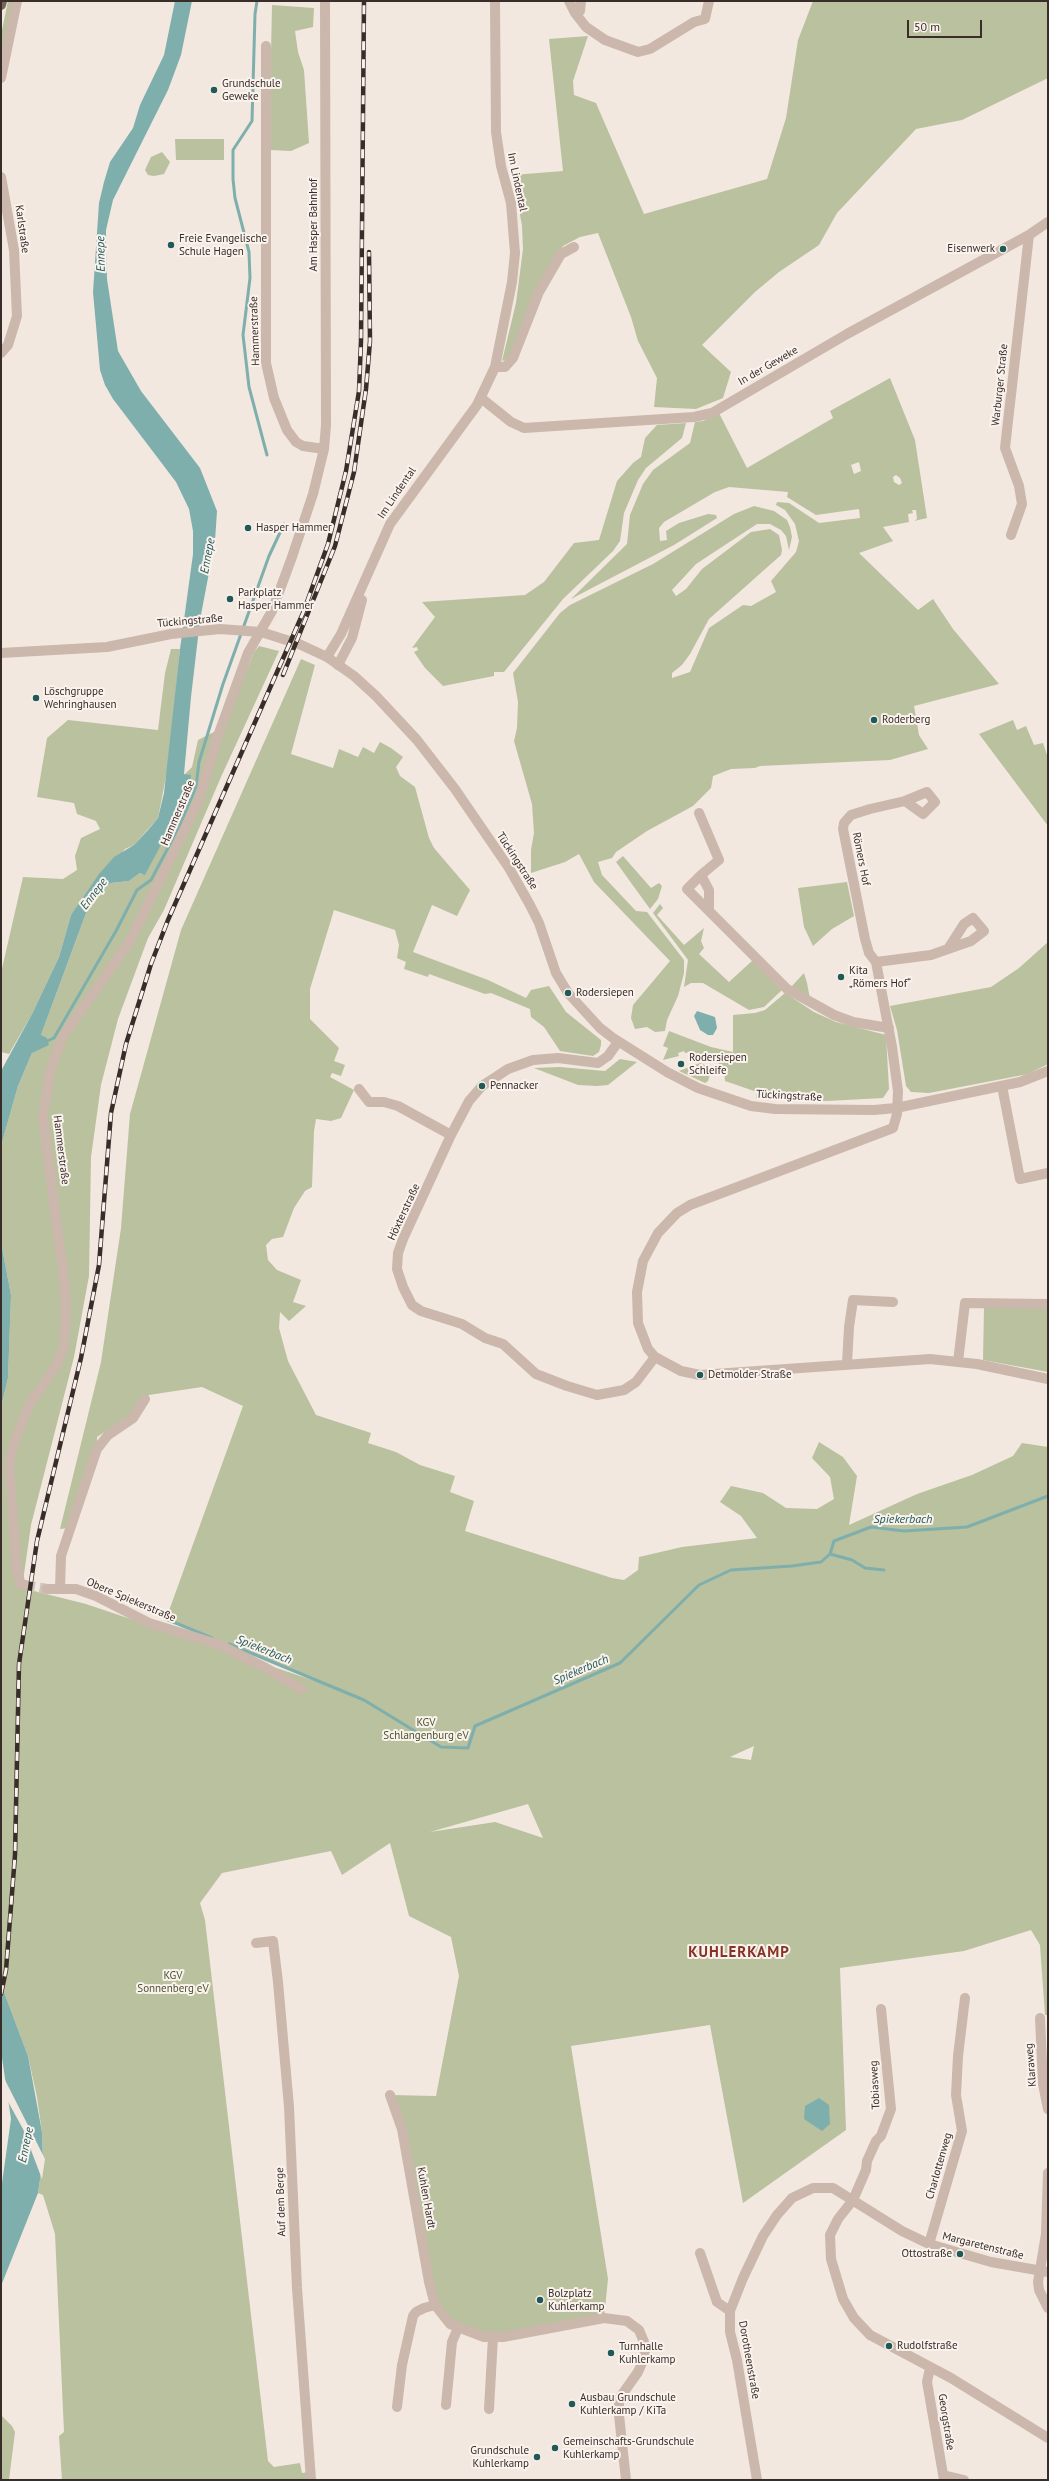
<!DOCTYPE html>
<meta charset="utf-8">
<style>
body{margin:0}
#map{position:relative;width:1049px;height:2481px;overflow:hidden;background:#f2e8df;font-family:"PT Sans",sans-serif}
canvas{display:block}
.frame{position:absolute;inset:0;border:2px solid #392d2a;pointer-events:none}
.scale{position:absolute;left:907px;top:20px;width:75px;height:18px;box-sizing:border-box;border:2px solid #392d2a;border-top:0;padding-left:5px;font-size:12px;line-height:14px;white-space:nowrap;color:#392d2a;-webkit-text-stroke:3px #faf2ec;paint-order:stroke}
</style>
<div id="map">
<canvas width="1049" height="2481"></canvas>
<div class="frame"></div>
<div class="scale">50 m</div>
</div>
<script>
const c = document.querySelector('canvas').getContext('2d');
c.lineJoin = 'round';
function paint(path, color) { c.fillStyle = color; c.fill(path, 'evenodd'); }
const poly = rows => new Path2D(rows.map(r => 'M' + r).join(''));
function strokePath(path, color, width, dash) { c.strokeStyle = color; c.lineWidth = width; c.lineCap = dash ? 'butt' : 'round'; c.setLineDash(dash || []); c.stroke(path); }
function write(font, color, halo, rows, align = 'center') {
  c.font = font + ' "PT Sans",sans-serif'; c.lineWidth = 4; c.setLineDash([]); c.textBaseline = 'middle'; c.strokeStyle = halo; c.fillStyle = color; for (const [text, x, y, turn = 0] of rows) {
    c.save(); c.translate(x, y); c.rotate((+turn || 0) * Math.PI / 180); c.textAlign = isNaN(turn) ? turn : align; if (halo) c.strokeText(text, 0, 0); c.fillText(text, 0, 0); c.restore();
  }
}
paint(poly([
 [8,1,13,1,1,62,1,35],
 [813,1,1048,1,1048,78,962,120,916,129,837,213,819,245,779,272,755,292,702,345,731,372,723,398,696,409,654,407,657,378,638,341,631,317,598,233,580,237,563,246,552,262,511,357,502,361,516,303,523,249,522,226,513,175,563,171,549,39,588,36,573,81,574,95,596,103,644,214,767,179,786,118,798,40],
 [272,5,314,8,313,27,295,31,298,52,304,70,309,143,291,151,269,150],
 [175,139,224,139,224,160,176,160],
 [162,152,170,162,164,174,154,176,148,175,145,170,151,157],
 [890,378,915,440,927,518,914,521,917,519,916,510,912,510,913,513,908,514,909,522,883,527,893,541,859,553,918,610,933,599,953,629,999,684,914,706,919,735,928,749,890,760,760,766,755,768,731,769,713,776,711,788,693,806,647,831,616,852,612,858,598,862,602,875,636,911,647,912,684,960,684,973,678,996,667,1020,665,1031,655,1032,647,1027,635,1029,631,1018,633,1005,670,961,594,882,579,854,565,862,531,873,531,850,534,833,532,804,514,741,517,728,518,702,513,673,560,613,570,605,653,564,734,514,754,506,774,511,787,520,790,527,792,537,789,550,786,536,781,530,770,524,757,524,696,564,672,590,676,596,686,589,702,569,751,532,770,529,779,535,782,550,781,555,709,619,690,654,682,665,672,673,672,678,690,672,709,628,743,605,751,606,776,592,771,581,796,552,799,541,795,524,785,510,776,505,777,502,789,503,819,523,860,518,859,509,816,515,787,497,788,492,729,487,715,492,664,522,659,528,660,541,667,540,666,531,679,523,708,514,716,515,717,518,674,545,571,599,627,544,630,515,643,484,653,470,690,443,695,422,703,421,719,413,747,468,833,418,830,411],
 [859,462,861,471,854,474,851,465],
 [896,475,900,478,902,483,899,485,894,482,893,477],
 [686,423,682,438,646,468,638,480,624,513,620,541,613,551,563,599,504,672,494,672,494,676,443,686,425,668,414,652,418,650,417,647,412,648,435,617,422,602,525,595,544,582,574,543,599,540,617,481,633,463,641,457,645,438,657,425],
 [259,646,279,651,221,777,164,910,148,938,118,1019,101,1085,91,1157,89,1276,74,1357,31,1525,22,1588,86,1604,327,1685,166,1619,243,1406,202,1387,142,1396,133,1413,97,1437,97,1449,69,1528,60,1529,101,1362,121,1228,130,1114,181,930,301,659,315,665,291,754,333,768,339,749,358,757,363,747,374,753,380,742,391,748,403,757,396,767,400,776,415,787,429,838,434,848,470,890,457,916,432,905,413,952,488,980,526,998,531,990,549,986,566,1012,601,1040,601,1045,599,1052,593,1056,560,1051,544,1027,531,1017,530,1009,491,993,485,994,429,974,428,977,404,969,406,962,397,958,399,945,395,930,334,910,310,989,310,1019,339,1048,334,1061,345,1065,341,1076,332,1073,330,1077,354,1090,341,1118,331,1121,316,1119,314,1131,312,1187,305,1191,294,1208,283,1237,272,1239,266,1245,268,1260,277,1270,301,1280,293,1302,306,1306,289,1321,280,1312,279,1328,288,1361,316,1415,371,1433,368,1443,396,1452,420,1465,455,1476,450,1492,474,1501,465,1531,612,1578,624,1580,638,1570,639,1557,682,1547,757,1538,741,1516,720,1502,731,1486,763,1493,786,1508,817,1509,834,1499,830,1477,812,1458,819,1442,843,1457,857,1476,849,1525,917,1494,972,1475,1013,1456,1022,1443,1048,1447,1048,2015,1045,2015,1040,1945,1031,1930,964,1951,840,1968,846,2130,743,2203,710,2025,571,2046,608,2279,604,2318,503,2337,458,2328,435,2305,390,2095,436,2096,459,1976,451,1937,409,1916,390,1843,342,1875,331,1851,222,1873,200,1903,205,1920,268,2461,274,2467,300,2463,302,2473,309,2472,309,2480,62,2480,59,2436,64,2432,55,2234,43,2195,38,2193,43,2159,42,2132,37,2097,28,2056,1,1984,1,1407,8,1378,11,1295,1,1242,1,1146,18,1086,32,1053,43,1038,41,1035,89,905,99,892,111,883,129,881,140,873,145,874,176,812,186,784,184,775,192,767,198,740,224,727,254,652],
 [754,1746,751,1760,730,1757],
 [528,1804,543,1838,495,1822,430,1832],
 [171,649,180,649,168,766,158,818,134,845,125,849,71,915,59,957,32,1014,9,1054,1,1052,1,973,23,877,63,879,77,870,75,856,81,838,100,829,96,821,77,814,74,803,37,797,47,738,68,720,158,730,165,673],
 [1013,720,1017,730,1026,726,1034,745,1043,743,1048,758,1048,826,979,734],
 [623,856,651,888,659,883,662,886,658,899,650,909,616,862],
 [847,882,854,916,832,929,813,946,804,927,798,888],
 [660,904,663,908,657,915,684,945,704,928,701,941,704,948,699,954,729,982,753,960,782,990,764,1007,749,1010,703,983,691,983,684,987,688,960,653,913],
 [1048,942,1048,1064,1028,1074,929,1093,911,1092,906,1086,897,1030,890,1006,991,987,1019,968],
 [804,973,807,983,810,999,792,986],
 [785,993,814,1012,836,1022,886,1035,889,1089,883,1098,827,1101,762,1099,756,1098,757,1092,725,1081,724,1068,709,1055,695,1055,693,1051,685,1053,684,1051,678,1053,679,1056,663,1060,668,1048,663,1046,669,1031,711,1047,733,1052,733,1015,755,1013,765,1010],
 [620,1059,637,1062,608,1085,597,1086,578,1085,534,1068,560,1067,605,1071],
 [700,1063,707,1066,711,1072,708,1081,705,1083,679,1071],
 [984,1307,1048,1307,1048,1372,983,1360],
 [1,2415,12,2426,15,2432,9,2480,1,2480]
]), '#b9c19f');
paint(poly([
 [175,1,192,1,181,55,168,90,113,200,106,230,106,250,107,279,118,351,141,391,200,468,217,511,215,541,200,620,191,697,184,774,191,775,190,782,186,784,164,839,145,875,140,873,129,881,111,883,99,892,89,905,41,1035,47,1038,49,1045,32,1053,18,1086,1,1146,1,1071,32,1014,59,957,71,915,99,874,114,857,134,845,148,830,158,818,164,793,180,649,193,554,193,531,189,509,176,482,113,399,105,385,100,370,93,292,99,203,104,182,110,162,133,128,140,105,164,55],
 [697,1011,715,1017,717,1028,713,1035,708,1035,700,1030,694,1016],
 [1,1242,11,1295,8,1378,1,1407],
 [1,1984,28,2056,42,2132,43,2159,38,2193,1,2286,1,2190,11,2119,1,2051],
 [819,2098,829,2105,830,2124,822,2131,804,2119,805,2106]
]), '#7fafad');
paint(poly([
 [4,2078,42,2153,45,2159,42,2179,23,2129,6,2098]
]), '#f2e8df');
strokePath(poly([
 [257,1,255,14,252,121,233,150,233,179,235,198,249,252,250,278,243,335,249,387,267,455],
 [45,1042,54,1038,65,1019,116,931,137,890,151,880,178,829,196,787,199,762,223,684,269,556,284,524],
 [830,1554,852,1560,865,1568,884,1570],
 [166,1619,212,1638],
 [229,1644,364,1700,441,1747,468,1748,475,1726,620,1663,699,1585,731,1570,792,1566,821,1562,830,1554,834,1541,871,1527,904,1531,967,1527,1048,1496]
]), '#7fafad', 3);
strokePath(poly([
 [25,1585,47,1589]
]), '#cdc3bb', 10, [10, 5]);
strokePath(poly([
 [569,1,575,13,586,27,605,40,638,52,650,49,694,22,705,19,709,1],
 [575,13,580,11,581,1],
 [266,46,266,363,274,398,287,430,296,442,303,446,324,449],
 [1,78,17,1],
 [1,177,14,250,17,316,8,345,1,353],
 [495,367,505,367,513,358,539,292,561,254,574,247],
 [481,398,511,422,524,428,694,417,712,413,847,334,1029,235,1048,222],
 [1011,535,1022,504,1019,486,1005,448,1029,235],
 [327,657,341,634,390,524,477,405,495,367,512,282,515,253,511,203,501,166,496,132,495,1],
 [338,665,352,638,362,600],
 [905,801,927,792,935,802,923,814,905,801,870,809,851,815,844,823,843,829,865,939,869,953,876,962,892,1047,898,1091,897,1114,893,1128,690,1205,677,1213,658,1233,643,1261,637,1292,638,1323,648,1349,655,1357,681,1371,700,1375,930,1359,977,1364,1048,1379],
 [699,813,719,860,701,875],
 [709,908,709,890,701,875,687,889,787,989,834,1015,853,1022,889,1028],
 [876,962,931,955,948,949,971,941,984,931,973,918,964,924,948,949],
 [618,1042,608,1056,598,1063,558,1058,533,1060,508,1069,482,1086,469,1101,451,1135,403,1239,398,1253,397,1269,403,1287,412,1305,421,1311,462,1324,485,1338,503,1344,536,1374,567,1386,597,1395,624,1390,636,1382,655,1357],
 [1002,1086,1020,1179,1048,1173],
 [359,1089,369,1102,384,1102,398,1106,451,1135],
 [958,1362,965,1303,1048,1304],
 [847,1364,849,1327,853,1300,893,1302],
 [25,1585,21,1584,17,1572,9,1464,13,1446,25,1415,31,1402,56,1366,64,1347,66,1312,65,1288,43,1118,50,1072,63,1036,130,941,198,802,219,733,248,653,272,611,292,557,313,494,324,449,326,425,325,1],
 [47,1589,76,1589,96,1596,149,1623,220,1645,266,1668,301,1689],
 [60,1589,61,1556,97,1449,108,1435,133,1418,145,1399],
 [256,1943,273,1941,278,1982,289,2107,297,2288,311,2480],
 [881,2009,891,2109,881,2136,876,2141,867,2161,866,2170,853,2200,838,2219,830,2235,831,2259,843,2299,854,2318,870,2335,951,2378,1048,2438],
 [1040,2018,1043,2084,1048,2109],
 [390,2095,402,2129,429,2282,435,2305,450,2324,484,2337,503,2337,604,2318,627,2321,639,2330,644,2342,645,2356,638,2372,619,2399,619,2415,626,2480],
 [1048,2173,1046,2234,1038,2282,1039,2290,1048,2308],
 [929,2244,962,2131,956,2095,958,2056,965,1998],
 [700,2253,717,2302,730,2311],
 [930,2368,927,2382,944,2480],
 [446,2405,452,2342,458,2328],
 [397,2407,402,2365,413,2316,416,2312,424,2308,435,2305],
 [489,2409,493,2337],
 [943,2475,964,2480],
 [757,2480,737,2360,730,2332,730,2311,743,2278,763,2236,777,2215,792,2198,813,2188,833,2188,902,2231,929,2244,991,2262,1048,2272]
]), '#cbb7ab', 10);
strokePath(poly([
 [1,653,107,647,171,634,220,629,261,632,299,644,327,657,354,676,376,696,417,740,455,789,509,868,530,905,539,923,556,973,568,993,600,1028,613,1038,667,1072,698,1088,751,1106,775,1109,874,1110,896,1108,1020,1082,1048,1071]
]), '#cbb7ab', 10);
strokePath(poly([
 [1,5,2,1]
]), '#7a635c', 10);
const rail = poly([
 [283,675,335,546,354,472,366,389,370,341,369,252],
 [1,1994,6,1970,15,1855,19,1664,37,1541,81,1358,99,1265,111,1113,126,1044,151,964,168,920,303,613,328,544,346,471,359,391,361,341,364,1]
]);
strokePath(rail, '#392d2a', 4.5);
strokePath(rail, '#faf2ec', 3, [9]);
for (const [x, y, r, color] of [
 [214,90,4,"#205958"],
 [171,245,4,"#205958"],
 [1003,249,4,"#205958"],
 [248,528,4,"#205958"],
 [230,599,4,"#205958"],
 [36,698,4,"#205958"],
 [874,720,4,"#205958"],
 [841,977,4,"#205958"],
 [568,993,4,"#205958"],
 [681,1064,4,"#205958"],
 [482,1086,4,"#205958"],
 [700,1375,4,"#205958"],
 [960,2254,4,"#205958"],
 [540,2300,4,"#205958"],
 [889,2346,4,"#205958"],
 [611,2353,4,"#205958"],
 [572,2404,4,"#205958"],
 [555,2448,4,"#205958"],
 [537,2457,4,"#205958"]
]) { const dot = new Path2D(); dot.arc(x, y, r, 0, 2 * Math.PI); c.fillStyle = color; c.fill(dot); strokePath(dot, '#faf2ec', 1.5); }
write('11px', '#392d2a', '#faf2ec', [
 ["Grundschule",222,84],
 ["Geweke",222,97],
 ["Freie Evangelische",179,239],
 ["Schule Hagen",179,252],
 ["Eisenwerk",995,249,"right"],
 ["Hasper Hammer",256,528],
 ["Parkplatz",238,593],
 ["Hasper Hammer",238,606],
 ["Löschgruppe",44,692],
 ["Wehringhausen",44,705],
 ["Roderberg",882,720],
 ["Kita",849,971],
 ["„Römers Hof“",849,984],
 ["Rodersiepen",576,993],
 ["Rodersiepen",689,1058],
 ["Schleife",689,1071],
 ["Pennacker",490,1086],
 ["Detmolder Straße",708,1375],
 ["Ottostraße",952,2254,"right"],
 ["Bolzplatz",548,2294],
 ["Kuhlerkamp",548,2307],
 ["Rudolfstraße",897,2346],
 ["Turnhalle",619,2347],
 ["Kuhlerkamp",619,2360],
 ["Ausbau Grundschule",580,2398],
 ["Kuhlerkamp / KiTa",580,2411],
 ["Gemeinschafts-Grundschule",563,2442],
 ["Kuhlerkamp",563,2455],
 ["Grundschule",529,2451,"right"],
 ["Kuhlerkamp",529,2464,"right"]
], 'left');
write('11px', '#392d2a', '#faf2ec', [
 ["Im Lindental",517,182,78],
 ["Am Hasper Bahnhof",314,225,-90],
 ["Karlstraße",22,229,82],
 ["Hammerstraße",255,331,-92],
 ["In der Geweke",768,366,-30],
 ["Warburger Straße",1000,385,-84],
 ["Im Lindental",397,493,-56],
 ["Tückingstraße",190,621,-5],
 ["Hammerstraße",178,813,-67],
 ["Römers Hof",861,859,79],
 ["Tückingstraße",517,861,57],
 ["Tückingstraße",789,1096,3],
 ["Hammerstraße",61,1150,83],
 ["Höxterstraße",404,1212,-65],
 ["Obere Spiekerstraße",131,1600,23],
 ["Klaraweg",1031,2065,-95],
 ["Tobiasweg",875,2085,-93],
 ["Charlottenweg",939,2166,-74],
 ["Kuhlen Hardt",426,2198,80],
 ["Auf dem Berge",281,2202,-92],
 ["Margaretenstraße",983,2246,14],
 ["Dorotheenstraße",749,2360,80],
 ["Georgstraße",946,2422,81]
]);
write('11px', '#4b562e', '#faf2ec', [
 ["KGV",426,1723],
 ["Schlangenburg eV",426,1736],
 ["KGV",173,1976],
 ["Sonnenberg eV",173,1989]
]);
write('italic 12px', '#205958', '#faf2ec', [
 ["Ennepe",101,254,-91],
 ["Ennepe",208,556,-79],
 ["Ennepe",94,894,-52],
 ["Spiekerbach",903,1520],
 ["Spiekerbach",264,1650,22],
 ["Spiekerbach",581,1670,-23],
 ["Ennepe",26,2145,-78]
]);
c.letterSpacing = '1px';
write('bold 15px', '#863325', '#faf2ec', [
 ["KUHLERKAMP",739,1953]
]);
c.letterSpacing = '0px';
</script>
